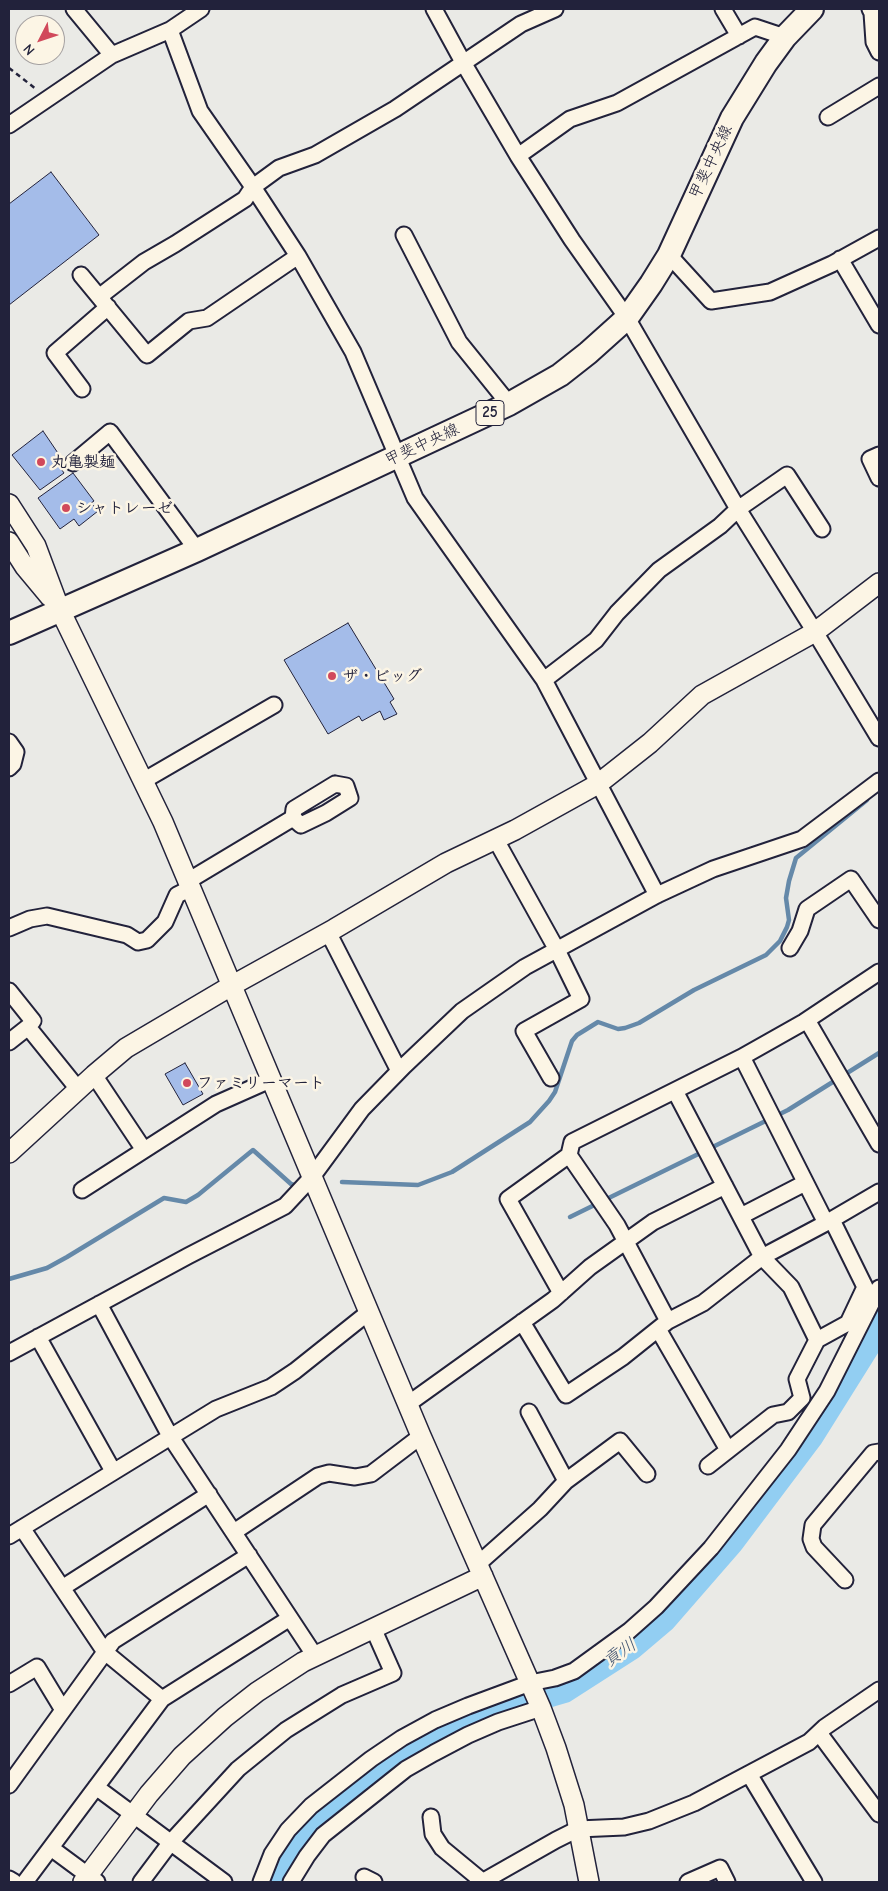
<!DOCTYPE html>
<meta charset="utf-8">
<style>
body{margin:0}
#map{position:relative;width:888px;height:1891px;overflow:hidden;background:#eaeae6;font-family:"Comic Neue",sans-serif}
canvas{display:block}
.frame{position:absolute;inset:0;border:10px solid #22223b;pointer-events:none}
.north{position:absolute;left:15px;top:15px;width:50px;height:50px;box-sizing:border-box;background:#fcf5e5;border:1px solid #a5a1a1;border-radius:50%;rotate:229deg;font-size:14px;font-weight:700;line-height:20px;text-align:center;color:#22223b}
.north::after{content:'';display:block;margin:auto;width:18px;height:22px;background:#d1495b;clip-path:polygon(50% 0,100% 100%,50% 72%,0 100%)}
</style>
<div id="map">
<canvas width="888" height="1891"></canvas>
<div class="frame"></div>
<div class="north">N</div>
</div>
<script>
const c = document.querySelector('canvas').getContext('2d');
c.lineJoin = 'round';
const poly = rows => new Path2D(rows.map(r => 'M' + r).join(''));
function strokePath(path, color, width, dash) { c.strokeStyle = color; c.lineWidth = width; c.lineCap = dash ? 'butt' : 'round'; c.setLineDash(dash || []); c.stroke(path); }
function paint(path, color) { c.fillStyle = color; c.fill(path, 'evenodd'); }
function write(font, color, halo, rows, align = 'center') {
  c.font = font + ' "Comic Neue","Klee One",sans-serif'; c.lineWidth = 5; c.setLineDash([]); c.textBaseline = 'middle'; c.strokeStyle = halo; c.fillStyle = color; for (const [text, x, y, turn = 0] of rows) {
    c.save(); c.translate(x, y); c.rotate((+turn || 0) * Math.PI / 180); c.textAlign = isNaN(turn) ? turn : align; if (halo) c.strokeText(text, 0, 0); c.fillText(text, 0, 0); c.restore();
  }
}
strokePath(poly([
 [342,1182,418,1185,452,1172,530,1122,549,1101,555,1092,572,1041,577,1035,598,1022,618,1029,625,1028,639,1023,694,990,766,955,780,941,787,927,789,920,786,898,789,881,796,858,867,800],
 [570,1217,788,1110,879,1053],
 [9,1279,47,1268,67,1257,164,1198,186,1202,198,1195,253,1150,291,1184,294,1185]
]), '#6589a9', 4.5);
strokePath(poly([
 [279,1882,299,1845,322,1816,369,1777,408,1749,455,1722,564,1690,631,1647,664,1619,731,1542,810,1437,872,1338,879,1321]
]), '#92cef2', 26);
const building = poly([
 [51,172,99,235,9,305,9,204,51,172],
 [43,431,62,459,57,463,64,473,40,490,12,455,43,431],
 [73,473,94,501,91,503,98,511,79,526,74,519,60,529,38,498,73,473],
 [348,623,394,699,390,702,397,714,384,720,380,711,362,721,359,716,328,734,284,660,348,623],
 [185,1063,203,1094,183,1105,165,1074,185,1063]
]);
paint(building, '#a4bce9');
strokePath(building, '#22223b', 1);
const minor = poly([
 [74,9,112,55],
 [434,9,464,64,518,156,572,240,627,318,738,509,815,632,879,738],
 [723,9,739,36],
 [870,9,872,13,874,42,879,52],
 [170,30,200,111,253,187,298,256,353,352,415,498,544,680,657,895],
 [828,117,879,86],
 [9,125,112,55,170,30,201,9],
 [518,156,570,119,617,103,755,27,785,37],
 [404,235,459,342,509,404],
 [669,255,711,301,770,292,832,264,879,238],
 [840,259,879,325],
 [81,275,147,355,189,321,207,318,298,256],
 [99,297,144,262,175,244,245,199,253,187,279,168,315,155,395,109,521,24,555,9],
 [82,389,55,353,108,307],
 [879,455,870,459,879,478],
 [73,463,110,432,197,550],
 [544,680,596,640,617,613,659,570,720,526,738,509,787,475,822,529],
 [9,742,16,752,13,764,9,768],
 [143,781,274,705],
 [335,784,346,786,350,798,326,813,301,825,293,818,294,809,335,784],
 [496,840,557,950,581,999,524,1031,551,1078],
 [188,881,293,818],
 [9,928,30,919,47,916,127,935,138,942,147,940,165,922,177,895,191,888],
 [328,932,399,1071],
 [790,948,800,931,807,909,851,879,879,920],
 [9,991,33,1021,28,1027,78,1089],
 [807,1020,879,1144],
 [9,1042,28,1027],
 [742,1057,826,1223],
 [94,1075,144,1150],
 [675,1091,762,1257,791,1287,817,1340,848,1323,865,1287,832,1220],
 [82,1190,216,1104,270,1080],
 [741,1216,805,1183],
 [561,1293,508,1199,569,1155],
 [99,1304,170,1436,315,1656],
 [668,1321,617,1225,569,1155,572,1142,742,1057,804,1022,879,972],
 [522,1322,566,1395,623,1357,668,1321,703,1303,762,1257,826,1223,879,1192],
 [658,1329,728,1450],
 [38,1337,113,1471],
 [9,1353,188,1256,285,1206,312,1177,362,1109,404,1066,462,1011,525,967,657,895,713,869,802,839,879,781],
 [408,1404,553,1300,590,1267,653,1222,725,1186],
 [529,1412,566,1481],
 [708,1466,773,1415,788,1412,802,1398,797,1379,817,1340],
 [22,1528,105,1652,162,1699],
 [234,1532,318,1476,329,1473,355,1477,371,1474,421,1436],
 [9,1536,216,1409,271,1387,295,1371,369,1312],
 [478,1564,540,1509,566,1481,620,1441,647,1474],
 [845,1580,814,1547,811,1539,813,1525,873,1453,879,1452],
 [62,1588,209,1494],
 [9,1684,37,1667,63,1710],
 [819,1733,879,1814],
 [749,1774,814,1882],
 [9,1785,113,1641,249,1555],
 [96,1787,224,1882],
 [431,1817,433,1834,442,1848,482,1881],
 [51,1848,97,1882],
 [364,1877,374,1882],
 [9,1879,14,1882],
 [25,1882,162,1699,290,1618],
 [141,1882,171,1842,238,1769,286,1730,342,1695,393,1673,373,1628],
 [261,1882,272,1854,288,1830,311,1806,371,1759,402,1738,435,1720,468,1706,530,1683,555,1678,574,1671,629,1631,656,1607,711,1548,788,1450,827,1391,879,1288],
 [291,1882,307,1856,323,1835,406,1769,434,1753,468,1735,498,1722,541,1708],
 [482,1882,556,1840,578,1829,624,1827,649,1821,694,1803,809,1742,825,1727,879,1690],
 [688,1882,720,1868,727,1882]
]);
const tertiary = poly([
 [9,504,36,546,60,610,163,822,421,1436,541,1708,556,1748,574,1805,589,1882],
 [9,542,25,567,50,597],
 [9,1153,94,1075,126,1048,231,986,334,929,446,863,515,830,598,784,650,743,702,695,815,632,879,583],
 [83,1882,149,1794,182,1756,225,1717,257,1692,303,1662,483,1576]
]);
const primary = poly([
 [9,633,197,550,509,404,560,375,588,353,627,318,651,284,669,255,732,118,766,63,785,37,812,9]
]);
strokePath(minor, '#22223b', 19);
strokePath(tertiary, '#22223b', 22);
strokePath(primary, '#22223b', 26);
strokePath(poly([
 [9,68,36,89]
]), '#22223b', 2.5, [5, 4]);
strokePath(minor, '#fcf5e5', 15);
strokePath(tertiary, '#fcf5e5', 19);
strokePath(primary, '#fcf5e5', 22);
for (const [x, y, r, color] of [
 [41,462,5,"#d1495b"],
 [66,508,5,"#d1495b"],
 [332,676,5,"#d1495b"],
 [187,1083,5,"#d1495b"]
]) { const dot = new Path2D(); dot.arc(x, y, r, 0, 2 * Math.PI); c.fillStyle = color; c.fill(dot); strokePath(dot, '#fcf5e5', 2); }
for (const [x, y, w] of [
 [490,413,28]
]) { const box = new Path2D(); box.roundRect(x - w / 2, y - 12.5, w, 25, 4); c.fillStyle = '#fcf5e5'; c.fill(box); strokePath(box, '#22223b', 1); }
write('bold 15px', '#22223b', null, [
 ["25",490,413]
]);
write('16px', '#22223b', '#fcf5e5', [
 ["甲斐中央線",711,162,-65],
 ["甲斐中央線",422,445,-25]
]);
write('bold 16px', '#22223b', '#fcf5e5', [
 ["丸亀製麺",51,462],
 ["シャトレーゼ",76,508],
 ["ザ・ビッグ",342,676],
 ["ファミリーマート",197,1083]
], 'left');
write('italic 18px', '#445672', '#fcf5e5', [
 ["貢川",620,1653,-35]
]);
</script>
